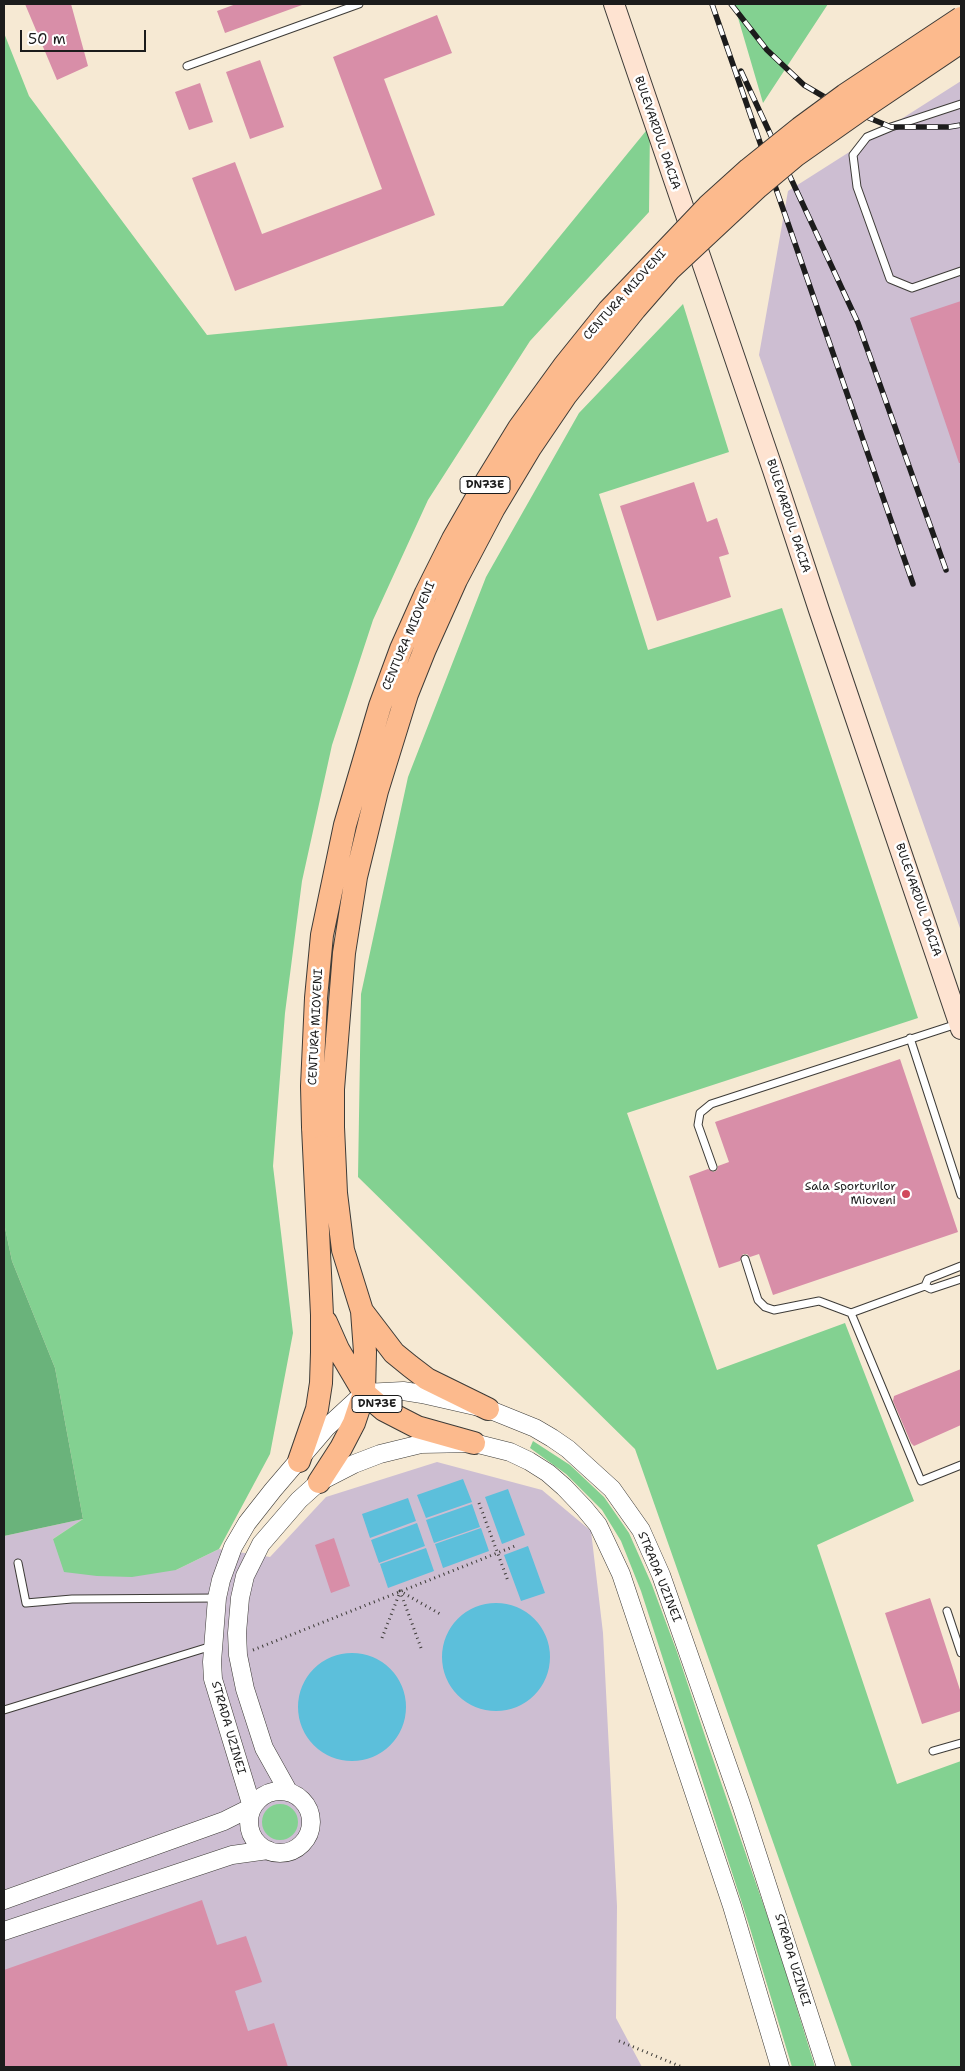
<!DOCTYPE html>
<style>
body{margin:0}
#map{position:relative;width:965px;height:2071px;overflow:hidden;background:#f6e9d3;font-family:"Shantell Sans",sans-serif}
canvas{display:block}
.frame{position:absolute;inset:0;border:5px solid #1c1c1c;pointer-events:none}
.scale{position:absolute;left:20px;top:30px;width:126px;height:22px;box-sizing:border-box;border:2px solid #1c1c1c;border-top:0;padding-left:6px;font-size:15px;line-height:18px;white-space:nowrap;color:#1c1c1c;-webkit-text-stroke:4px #fff;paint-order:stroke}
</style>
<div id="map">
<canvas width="965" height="2071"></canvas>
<div class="frame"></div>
<div class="scale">50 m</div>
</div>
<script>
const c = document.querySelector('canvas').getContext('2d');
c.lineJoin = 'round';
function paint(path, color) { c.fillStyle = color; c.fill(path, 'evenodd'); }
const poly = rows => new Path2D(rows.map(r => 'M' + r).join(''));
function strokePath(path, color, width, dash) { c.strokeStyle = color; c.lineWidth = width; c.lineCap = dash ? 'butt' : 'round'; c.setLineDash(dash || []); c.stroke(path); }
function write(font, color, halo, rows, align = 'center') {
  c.font = font + ' "Shantell Sans",sans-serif'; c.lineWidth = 5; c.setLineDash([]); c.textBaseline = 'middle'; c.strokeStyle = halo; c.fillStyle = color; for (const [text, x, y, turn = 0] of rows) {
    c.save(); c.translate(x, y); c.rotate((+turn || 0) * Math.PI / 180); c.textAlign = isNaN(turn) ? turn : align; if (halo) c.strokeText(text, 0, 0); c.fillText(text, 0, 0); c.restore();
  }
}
paint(poly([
 [961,81,961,931,759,355,788,191],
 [437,1462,542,1490,591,1531,603,1633,617,1906,616,2018,642,2067,4,2067,4,1536,83,1519,53,1539,176,1570,219,1549,270,1557,326,1497]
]), '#cdbed2');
paint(poly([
 [734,4,828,4,763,103],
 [4,33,29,96,207,335,503,306,650,126,649,212,530,341,428,500,373,620,332,745,302,881,285,1013,273,1166,293,1333,270,1454,219,1549,176,1570,132,1577,97,1576,64,1572,53,1539,83,1519,55,1368,12,1261,4,1223],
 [683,304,729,452,599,494,648,650,782,608,918,1018,627,1113,717,1370,845,1323,914,1501,817,1545,897,1784,961,1761,961,2067,852,2067,635,1449,358,1177,361,994,408,777,486,577,579,413],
 [533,1441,570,1465,604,1497,629,1533,652,1585,677,1652,706,1739,777,1944,815,2067,792,2067,749,1925,641,1591,621,1541,602,1510,566,1474,530,1448],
 '262 1822a18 18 0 1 1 36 0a18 18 0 1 1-36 0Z'
]), '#83d191');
paint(poly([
 [4,1223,12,1261,55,1368,83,1519,4,1536]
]), '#6ab37b');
paint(poly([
 [463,1479,472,1502,426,1518,417,1495],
 [508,1489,525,1535,502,1544,485,1497],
 [408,1498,416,1521,370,1538,362,1514],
 [472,1504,480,1527,434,1543,426,1520],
 [417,1523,425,1546,379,1563,371,1540],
 [481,1528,489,1551,443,1568,435,1544],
 [528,1546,545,1593,521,1601,504,1555],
 [426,1548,434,1571,388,1588,380,1564],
 '442 1657a54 54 0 1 1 108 0a54 54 0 1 1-108 0Z',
 '298 1707a54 54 0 1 1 108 0a54 54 0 1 1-108 0Z'
]), '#5cbfdb');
paint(poly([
 [25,4,71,4,88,66,57,80],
 [236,4,302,4,302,5,225,33,217,11],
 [437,15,452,53,384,79,435,215,235,291,192,178,235,162,262,234,382,189,333,57],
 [260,60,284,127,250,139,226,72],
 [200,83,213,122,189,130,175,92],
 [961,301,961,463,959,463,910,318],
 [694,482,707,522,717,518,729,554,719,557,731,597,657,621,620,506],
 [900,1059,958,1232,773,1295,759,1254,750,1257,747,1254,743,1254,740,1261,719,1268,689,1176,708,1169,714,1172,717,1170,718,1166,729,1162,715,1122],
 [961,1369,961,1425,914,1446,911,1443,893,1401,894,1396],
 [334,1538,350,1586,331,1593,315,1545],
 [930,1598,961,1693,961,1711,922,1724,885,1613],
 [202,1900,217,1945,246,1936,262,1982,235,1991,248,2031,274,2023,288,2067,4,2067,4,1970]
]), '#d88ea8');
const service = poly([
 [187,66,359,4],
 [961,104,891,127,867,137,853,155,857,187,890,279,912,288,961,271],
 [910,1038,961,1195],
 [713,1167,698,1125,700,1113,711,1104,957,1024],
 [745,1259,758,1300,765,1307,774,1310,819,1301,851,1313,925,1286,931,1289,961,1279],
 [925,1286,928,1279,961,1266],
 [851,1313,921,1481,961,1465],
 [18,1563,26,1603,72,1599,217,1598],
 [947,1611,961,1653],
 [4,1710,212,1646],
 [933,1751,961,1743]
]);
const tertiary = poly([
 [288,1791,264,1748,245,1689,238,1655,237,1633,240,1598,245,1576,261,1544,299,1500,319,1482,354,1464,380,1454,421,1444,474,1443,510,1452,529,1461,548,1473,564,1487,584,1508,598,1525,621,1574,732,1906,780,2067],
 '249 1822a31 31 0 1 1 62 0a31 31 0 1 1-62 0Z',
 [4,1900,224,1821,252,1807,213,1679,212,1662,217,1598,221,1580,233,1547,247,1523,273,1490,326,1428,364,1393,403,1391,422,1394,488,1409,535,1428,552,1438,568,1449,612,1489,641,1530,661,1575,741,1804,826,2067],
 [4,1931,232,1855,268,1850]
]);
const secondary = poly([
 [614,4,773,470,819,610,961,1029]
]);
const trunk = poly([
 [362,1311,394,1353,410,1366,427,1379,488,1409],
 [326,1322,338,1349,364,1393,384,1410,417,1427,474,1443],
 [299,1461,317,1409,321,1383,322,1352,322,1315,313,1127],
 [319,1482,341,1448,354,1423,364,1393,365,1352,362,1311,343,1250,336,1193,333,1127]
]);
strokePath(service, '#3d3b37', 9);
strokePath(tertiary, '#3d3b37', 19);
strokePath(secondary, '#3d3b37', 22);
strokePath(trunk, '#3d3b37', 24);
strokePath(poly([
 [479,1503,508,1581],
 [382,1638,400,1592],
 [421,1648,400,1591,440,1614],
 [253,1650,515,1546],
 [619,2041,682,2067]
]), '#3d3b37', 3, [1, 4]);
strokePath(service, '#fff', 7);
strokePath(tertiary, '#fff', 18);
strokePath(secondary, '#fee3d1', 20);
strokePath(trunk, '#fcba8d', 22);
const rail = poly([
 [712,4,913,584],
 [731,4,767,50,804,85,840,106,891,127,949,127,961,125],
 [741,71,858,323,946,570]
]);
strokePath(rail, '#1c1c1c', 5.5);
strokePath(rail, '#fff', 4, [11]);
const trunkBridge = poly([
 [313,1127,312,1086,316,998,322,935,345,825,380,706,401,649,426,593,453,539,484,485,519,428,564,366,609,310,708,206,749,169,800,128,845,95,961,18],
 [333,1127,333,1089,344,953,356,877,377,791,407,694,425,649,456,580,494,508,530,448,566,395,635,309,669,270,758,187,795,156,866,106,961,42]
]);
strokePath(trunkBridge, '#3d3b37', 24, []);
strokePath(trunkBridge, '#fcba8d', 22);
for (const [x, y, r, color] of [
 [906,1194,5,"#d1495b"]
]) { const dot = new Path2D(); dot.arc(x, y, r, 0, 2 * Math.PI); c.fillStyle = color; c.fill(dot); strokePath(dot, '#fff', 2); }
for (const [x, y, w] of [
 [485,485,50],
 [377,1404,50]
]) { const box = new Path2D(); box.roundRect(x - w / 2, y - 8.5, w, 17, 4); c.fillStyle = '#fff'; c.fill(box); strokePath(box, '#1c1c1c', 1); }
write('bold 11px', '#1c1c1c', null, [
 ["DN73E",485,485],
 ["DN73E",377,1404]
]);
write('12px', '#1c1c1c', '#fff', [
 ["BULEVARDUL DACIA",657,133,71],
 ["CENTURA MIOVENI",625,295,-48],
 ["BULEVARDUL DACIA",788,516,72],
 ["CENTURA MIOVENI",409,636,-67],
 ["BULEVARDUL DACIA",918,900,71],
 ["CENTURA MIOVENI",316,1027,-87],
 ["STRADA UZINEI",659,1577,68],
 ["STRADA UZINEI",228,1728,74],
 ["STRADA UZINEI",792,1960,73]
]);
write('12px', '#1c1c1c', '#fff', [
 ["Sala Sporturilor",896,1187],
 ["Mioveni",896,1201]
], 'right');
</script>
